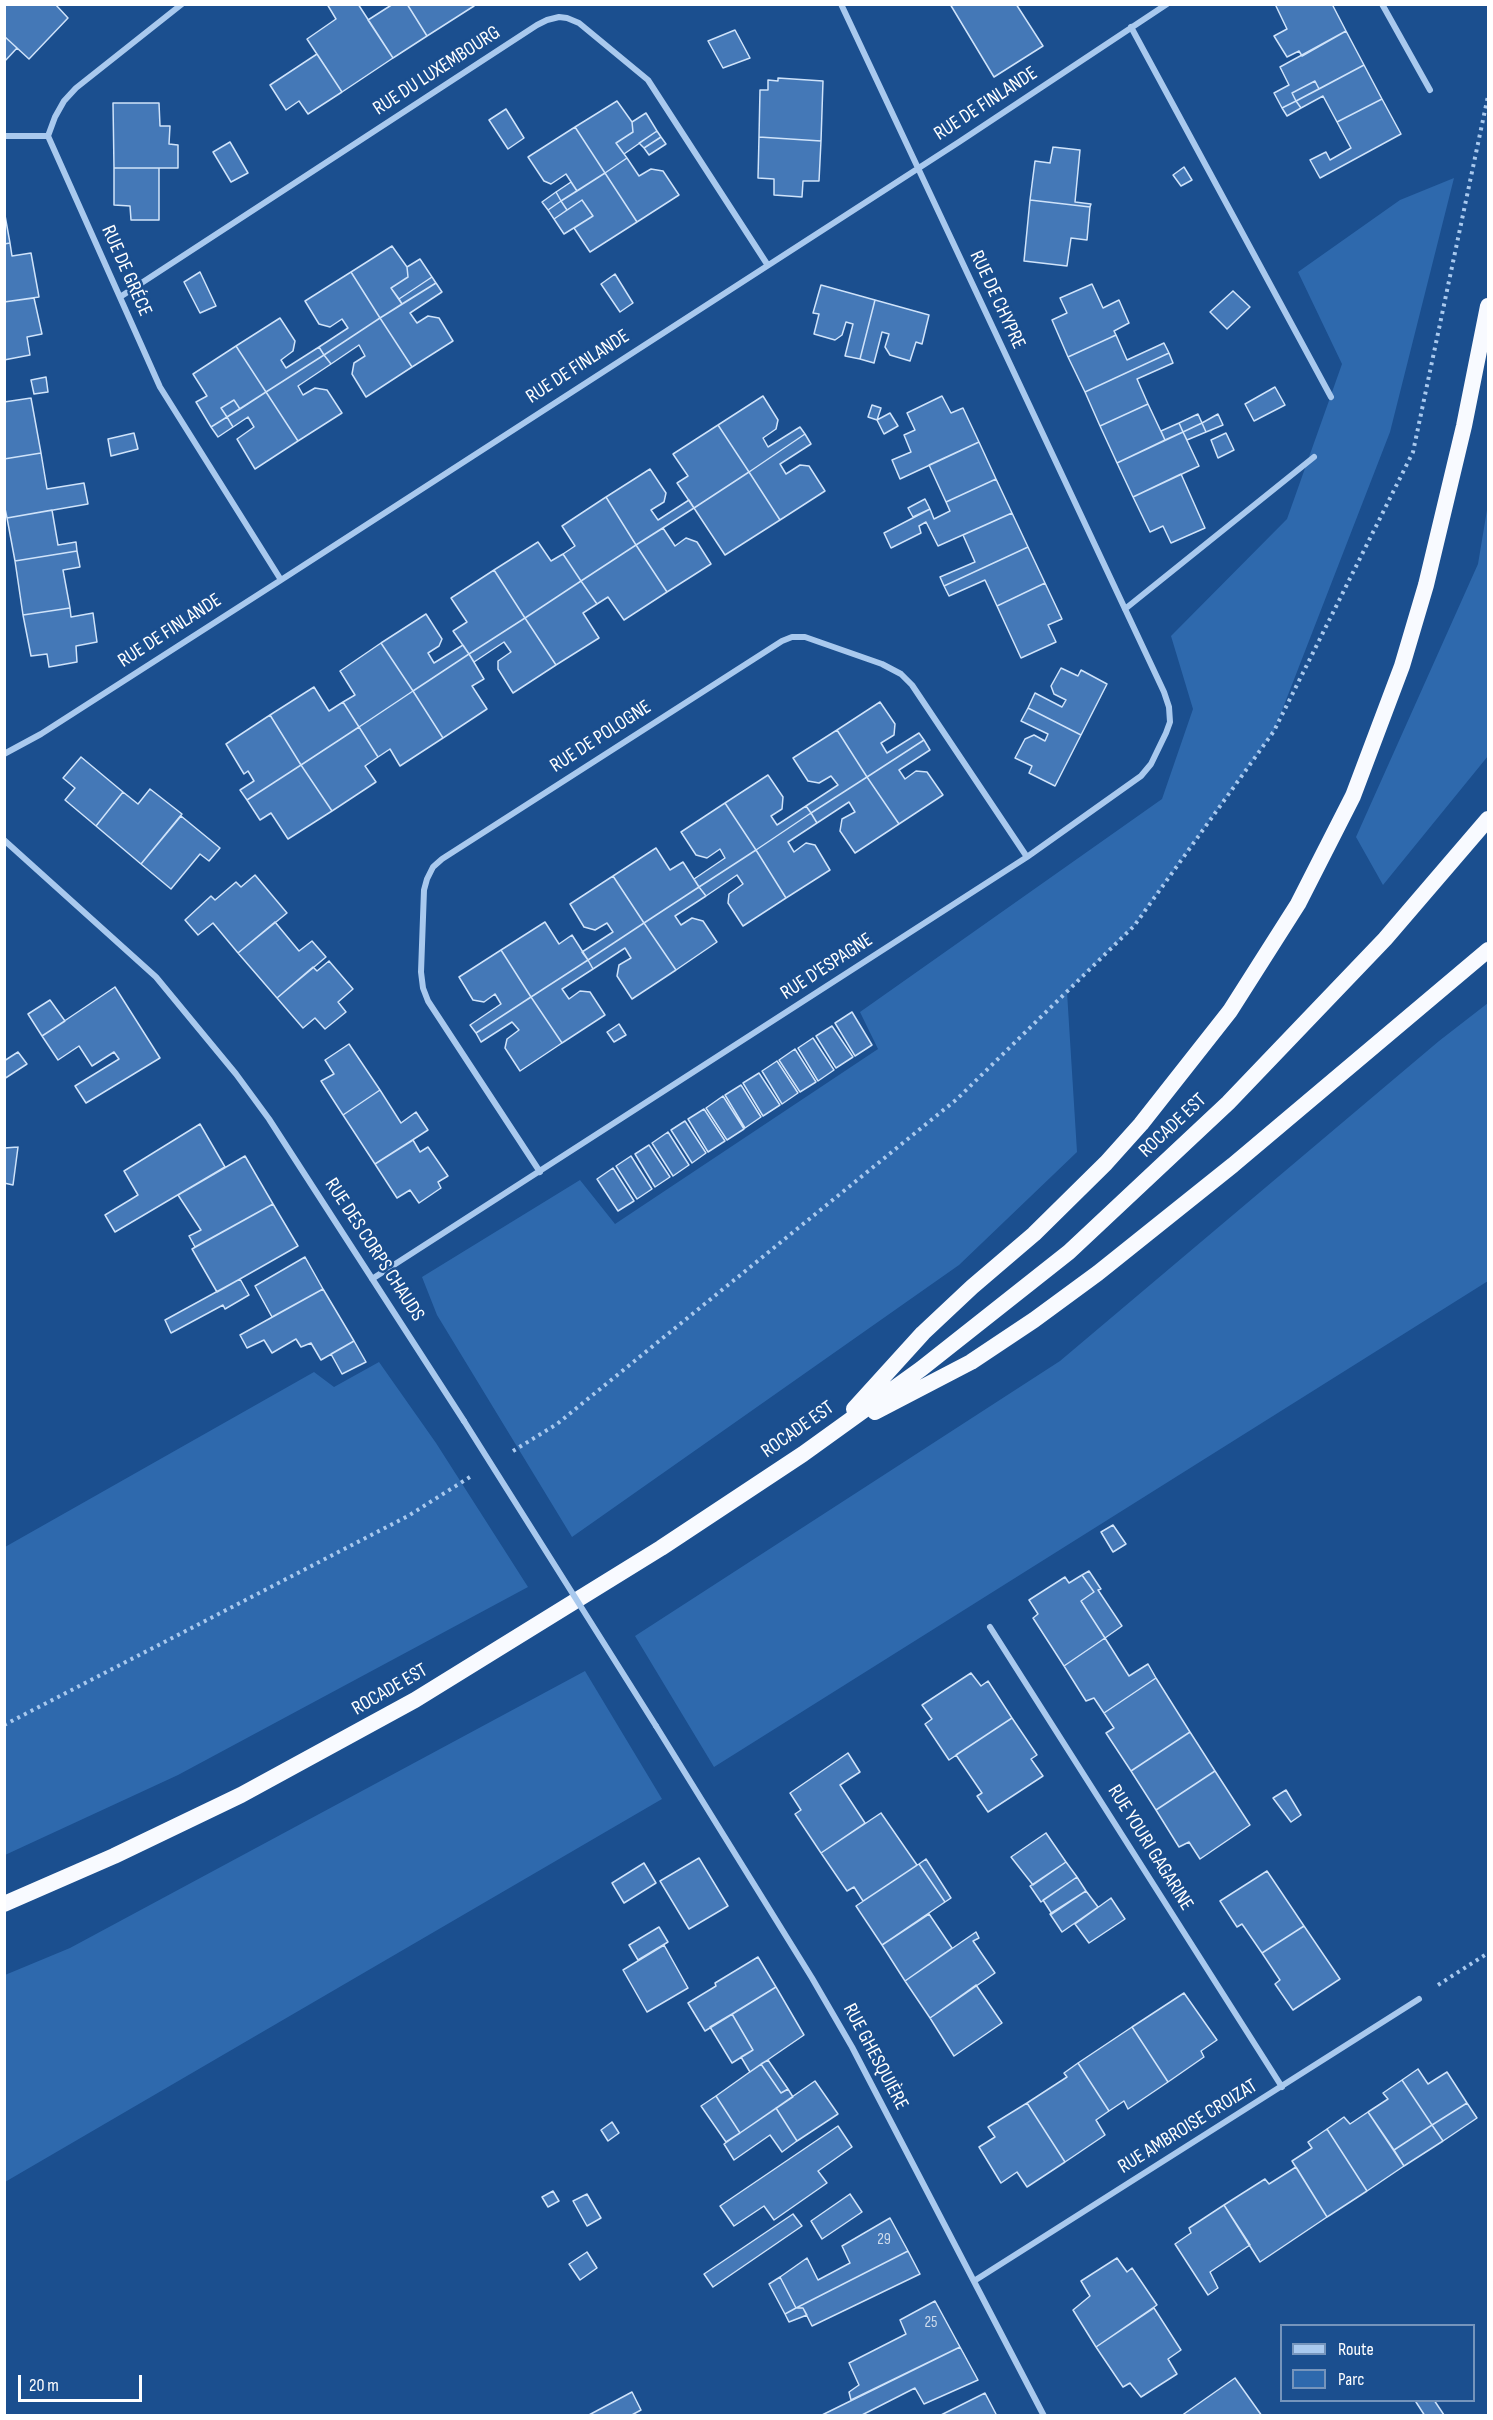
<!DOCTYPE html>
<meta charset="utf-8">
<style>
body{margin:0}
#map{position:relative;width:1493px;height:2420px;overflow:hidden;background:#1b4f8f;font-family:"Sofia Sans Condensed",sans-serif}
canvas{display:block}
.frame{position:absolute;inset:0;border:6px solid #fff;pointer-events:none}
.legend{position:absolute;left:1280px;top:2324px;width:195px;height:78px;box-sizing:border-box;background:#1b4f8f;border:2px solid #7695bc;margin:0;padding:8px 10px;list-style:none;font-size:18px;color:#fff}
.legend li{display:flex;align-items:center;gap:12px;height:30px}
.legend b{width:30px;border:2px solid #7695bc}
.scale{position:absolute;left:18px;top:2375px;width:124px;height:27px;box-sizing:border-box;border:3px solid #fff;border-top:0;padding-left:8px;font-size:18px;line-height:21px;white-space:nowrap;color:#fff;-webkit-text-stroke:4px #1b4f8f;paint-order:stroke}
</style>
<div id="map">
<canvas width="1493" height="2420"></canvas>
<div class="frame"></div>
<ul class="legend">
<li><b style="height:8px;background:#a9c9ee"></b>Route</li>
<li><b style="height:16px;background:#2e69ad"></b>Parc</li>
</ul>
<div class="scale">20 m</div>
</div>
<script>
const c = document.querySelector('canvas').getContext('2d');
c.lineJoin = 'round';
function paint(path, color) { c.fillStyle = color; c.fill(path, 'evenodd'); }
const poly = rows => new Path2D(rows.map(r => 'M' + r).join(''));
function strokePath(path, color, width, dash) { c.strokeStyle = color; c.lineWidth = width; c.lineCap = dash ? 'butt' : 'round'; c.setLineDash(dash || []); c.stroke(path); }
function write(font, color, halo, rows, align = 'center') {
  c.font = font + ' "Sofia Sans Condensed",sans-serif'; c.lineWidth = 5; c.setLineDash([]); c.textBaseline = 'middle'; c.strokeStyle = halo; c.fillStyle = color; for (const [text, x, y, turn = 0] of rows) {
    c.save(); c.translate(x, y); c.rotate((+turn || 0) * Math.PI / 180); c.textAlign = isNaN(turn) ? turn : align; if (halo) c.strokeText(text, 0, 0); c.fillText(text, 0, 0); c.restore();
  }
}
paint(poly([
 [1454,178,1390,432,1274,731,1134,926,1067,992,1077,1152,959,1265,572,1537,437,1315,422,1277,580,1180,615,1224,878,1049,860,1012,1162,799,1193,709,1171,636,1287,519,1342,364,1298,272,1400,200],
 [1488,504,1488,756,1383,885,1356,837,1478,564],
 [1488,1003,1488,1281,714,1767,635,1636,1060,1361,1439,1041],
 [379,1362,436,1443,528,1587,178,1775,5,1855,5,1547,314,1372,334,1387],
 [585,1671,662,1799,5,2182,5,1975,70,1948]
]), '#2e69ad');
const building = poly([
 [4,4,55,4,68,18,29,59,4,36,4,4],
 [327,4,358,4,393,58,342,92,307,39,336,19,327,4],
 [393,4,407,4,427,36,393,58,368,20,393,4],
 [407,4,473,4,474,6,427,36,407,4],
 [950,4,1016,4,1043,46,994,77,950,4],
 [1275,4,1332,4,1346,31,1302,56,1299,51,1287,57,1274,36,1287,29,1275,4],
 [735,30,750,58,723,68,708,41,735,30],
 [1346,31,1364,65,1319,89,1315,81,1292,93,1296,101,1282,108,1274,93,1289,85,1280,67,1346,31],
 [4,36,17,48,4,62,4,36],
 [317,54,342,92,308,114,299,101,286,110,270,85,317,54],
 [1364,65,1382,99,1337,122,1323,96,1301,108,1296,101,1364,65],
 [778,78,823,81,821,141,759,137,760,90,768,90,768,80,778,81,778,78],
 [1315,81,1319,89,1296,101,1292,93,1315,81],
 [1382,99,1401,134,1320,178,1310,160,1326,152,1330,160,1351,148,1337,122,1382,99],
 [617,101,632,122,633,132,616,143,627,158,605,173,575,127,617,101],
 [1296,101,1301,108,1287,116,1282,108,1296,101],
 [113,103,159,103,160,126,170,126,169,144,178,145,178,168,114,168,113,103],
 [506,109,524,138,508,149,489,120,506,109],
 [646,113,657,131,624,154,616,143,633,132,632,122,646,113],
 [575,127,605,173,577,191,566,174,551,184,544,181,528,157,575,127],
 [657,131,661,137,644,148,639,143,657,131],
 [661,137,666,144,649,155,644,148,661,137],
 [759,137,821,141,819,181,803,181,802,197,774,195,774,179,758,178,759,137],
 [230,142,248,173,231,182,213,152,230,142],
 [1053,147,1080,150,1075,202,1091,204,1090,207,1030,200,1035,161,1050,163,1053,147],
 [627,158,639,176,651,169,663,171,679,195,637,222,605,173,627,158],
 [1184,167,1192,180,1181,186,1173,175,1184,167],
 [114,168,159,168,159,220,131,220,130,206,114,205,114,168],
 [605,173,637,222,590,252,574,228,593,216,582,200,567,210,561,201,605,173],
 [571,182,577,191,561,201,556,192,571,182],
 [556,192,561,201,548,210,542,202,556,192],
 [582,200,593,216,564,234,554,219,582,200],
 [1030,200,1090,207,1087,240,1071,238,1067,266,1024,261,1030,200],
 [561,201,567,210,554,219,548,210,561,201],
 [4,210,10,243,4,244,4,210],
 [10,243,12,256,31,253,39,297,4,302,4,244,10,243],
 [392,246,407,267,408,277,391,288,402,304,380,318,351,272,392,246],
 [420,259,432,277,399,299,391,288,408,277,407,267,420,259],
 [200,272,216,306,200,313,184,282,200,272],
 [351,272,380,318,324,355,319,347,348,328,342,319,330,327,319,324,305,301,351,272],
 [615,274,633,303,620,312,601,284,615,274],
 [432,277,436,283,402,304,399,299,432,277],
 [436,283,442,292,410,313,417,323,428,316,439,318,453,341,412,367,380,318,436,283],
 [1092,284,1103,308,1119,300,1129,323,1114,331,1116,335,1068,357,1052,320,1067,313,1060,298,1092,284],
 [821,285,875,300,860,359,845,356,853,324,846,322,842,335,835,340,814,334,819,314,813,313,821,285],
 [1233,291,1250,307,1227,329,1210,312,1233,291],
 [34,298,42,334,27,337,30,355,4,360,4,302,34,298],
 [875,300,929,315,922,344,916,342,910,361,890,355,885,347,889,334,882,332,874,363,860,359,875,300],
 [280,318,295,341,293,351,281,360,286,368,319,347,324,355,266,392,236,346,280,318],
 [380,318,412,367,366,397,352,374,354,363,365,356,359,345,331,364,324,355,380,318],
 [1116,335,1127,360,1164,343,1169,353,1085,392,1068,357,1116,335],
 [236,346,266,392,240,409,234,400,221,408,227,417,211,427,196,402,207,396,193,374,236,346],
 [1169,353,1173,363,1137,379,1148,404,1100,426,1085,392,1169,353],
 [324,355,331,364,298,386,303,395,315,388,327,390,342,413,298,441,266,392,324,355],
 [46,377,48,392,34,394,31,380,46,377],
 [1275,387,1285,405,1254,421,1245,404,1275,387],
 [266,392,298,441,255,469,237,439,254,427,248,417,233,427,227,417,266,392],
 [763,396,778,420,776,429,763,438,768,447,800,427,805,434,749,472,718,425,763,396],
 [942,396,951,413,963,408,979,442,900,479,892,460,911,452,904,435,915,430,907,413,942,396],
 [31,398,41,453,4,459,4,402,31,398],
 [234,400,240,409,227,417,221,408,234,400],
 [1148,404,1165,440,1117,463,1100,426,1148,404],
 [872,405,881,408,877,420,868,417,872,405],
 [890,413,898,426,884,434,877,420,890,413],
 [1198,414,1202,423,1183,432,1179,423,1198,414],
 [1218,414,1223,425,1206,432,1202,423,1218,414],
 [227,417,233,427,218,437,211,427,227,417],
 [1179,423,1183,432,1165,440,1161,431,1179,423],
 [1202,423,1206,432,1187,440,1183,432,1202,423],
 [718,425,749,472,694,508,677,483,688,476,673,454,718,425],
 [1183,432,1199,466,1133,497,1117,463,1183,432],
 [134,433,138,449,111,456,108,439,134,433],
 [1226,433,1234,450,1218,458,1211,440,1226,433],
 [805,434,811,444,780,464,786,474,800,465,809,466,825,491,780,520,749,472,805,434],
 [979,442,996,479,946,502,929,465,979,442],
 [41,453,47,489,84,483,88,504,7,518,4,504,4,459,41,453],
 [650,469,666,493,664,502,651,510,658,520,689,500,694,508,636,545,606,497,650,469],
 [749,472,780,520,725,555,694,508,749,472],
 [1181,474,1205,528,1171,543,1163,526,1150,532,1133,497,1181,474],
 [996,479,1012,513,938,546,926,522,919,526,921,533,891,548,884,533,930,509,934,519,950,511,946,502,996,479],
 [606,497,636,545,581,581,563,554,575,546,562,526,606,497],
 [925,499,930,509,913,517,908,508,925,499],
 [52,510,58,545,76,542,77,551,15,561,7,518,52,510],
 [1012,513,1028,547,944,586,940,577,975,562,963,535,1012,513],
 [663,528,675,546,686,538,697,542,711,564,667,592,636,545,663,528],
 [538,542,551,561,563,554,581,581,525,618,494,570,538,542],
 [636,545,667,592,624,620,608,597,597,604,581,581,636,545],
 [1028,547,1045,583,997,606,985,580,949,596,944,586,1028,547],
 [77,551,80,567,63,570,70,608,23,615,15,561,77,551],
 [494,570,525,618,469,654,453,631,467,622,451,598,494,570],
 [581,581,597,604,583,613,599,638,556,665,525,618,581,581],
 [1045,583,1062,619,1048,625,1056,642,1021,658,997,606,1045,583],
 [70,608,71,617,93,613,97,642,76,646,77,662,49,667,47,654,31,656,23,615,70,608],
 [426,614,442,639,439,646,428,653,434,663,463,645,469,654,413,691,381,643,426,614],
 [525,618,556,665,513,693,498,669,498,661,511,652,504,642,474,662,469,654,525,618],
 [381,643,413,691,359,727,343,702,355,695,340,671,381,643],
 [469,654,484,679,472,686,487,709,443,738,413,691,469,654],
 [1061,668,1078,676,1081,670,1107,684,1081,735,1028,708,1035,693,1062,707,1066,700,1054,694,1051,686,1061,668],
 [314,687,329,711,343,702,359,727,301,765,270,715,314,687],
 [413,691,443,738,400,766,390,749,378,757,359,727,413,691],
 [880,702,895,724,894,735,881,743,887,753,919,733,924,740,867,777,837,730,880,702],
 [1028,708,1081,735,1055,786,1029,773,1032,766,1015,758,1025,739,1034,735,1045,741,1048,734,1021,721,1028,708],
 [270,715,301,765,247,800,240,790,254,781,248,771,244,774,226,744,270,715],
 [359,727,378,757,365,766,376,782,332,811,301,765,359,727],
 [837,730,867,777,811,813,806,806,838,785,831,776,819,783,808,781,793,758,837,730],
 [924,740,930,750,899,770,905,779,916,771,927,772,943,795,899,824,867,777,924,740],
 [81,757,123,792,96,826,65,800,75,788,63,778,81,757],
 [301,765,332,811,288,839,271,813,260,820,247,800,301,765],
 [768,775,783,797,782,809,771,816,777,825,806,806,811,813,756,850,725,803,768,775],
 [867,777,899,824,855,853,840,831,842,819,855,812,849,802,817,823,811,813,867,777],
 [150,789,182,814,141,864,96,826,123,792,138,804,150,789],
 [725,803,756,850,699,887,694,879,725,858,720,849,707,858,696,855,681,832,725,803],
 [811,813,817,823,788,842,794,852,806,843,815,845,830,870,786,898,756,850,811,813],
 [181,816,220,848,209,861,200,854,171,889,141,864,181,816],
 [656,848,670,870,683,862,699,887,644,923,613,876,656,848],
 [756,850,786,898,743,926,728,903,729,894,743,884,737,875,706,896,699,887,756,850],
 [255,875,287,913,238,953,213,923,198,935,185,920,211,896,215,900,236,882,241,887,255,875],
 [613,876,644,923,588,960,582,952,613,932,607,923,595,930,584,927,570,904,613,876],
 [699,887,706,896,675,916,681,925,692,918,703,921,717,942,676,970,644,923,699,887],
 [275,922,299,951,312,941,326,957,277,998,238,953,275,922],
 [545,922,559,944,572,935,588,960,531,997,501,950,545,922],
 [644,923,676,970,632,999,617,976,619,965,631,958,625,948,593,969,588,960,644,923],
 [501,950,531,997,476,1033,470,1025,501,1004,495,994,484,1002,473,1000,459,977,501,950],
 [588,960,593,969,562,989,569,999,580,991,590,992,605,1015,562,1043,531,997,588,960],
 [329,961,353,989,338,1002,346,1012,325,1029,315,1018,303,1028,277,998,313,967,317,971,329,961],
 [115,987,160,1058,86,1103,75,1086,119,1059,114,1052,92,1066,79,1046,58,1060,42,1036,115,987],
 [531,997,562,1043,520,1071,505,1048,507,1039,519,1030,512,1022,481,1042,476,1033,531,997],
 [50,1000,65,1021,42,1036,28,1014,50,1000],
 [852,1012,872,1045,855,1056,835,1023,852,1012],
 [619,1024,626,1035,614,1042,607,1032,619,1024],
 [832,1026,853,1057,836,1068,816,1036,832,1026],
 [813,1038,834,1070,818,1081,798,1048,813,1038],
 [349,1044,380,1090,343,1115,321,1081,334,1074,325,1060,349,1044],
 [795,1049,816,1082,800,1092,779,1060,795,1049],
 [18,1052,27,1064,4,1079,4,1061,18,1052],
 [777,1061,798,1093,782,1104,762,1071,777,1061],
 [759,1073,780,1105,763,1116,743,1083,759,1073],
 [741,1085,761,1117,745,1128,725,1095,741,1085],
 [380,1090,401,1123,416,1112,428,1130,375,1164,343,1115,380,1090],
 [723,1096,744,1129,727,1140,706,1108,723,1096],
 [704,1109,725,1141,708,1152,688,1119,704,1109],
 [685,1121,706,1153,692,1163,671,1130,685,1121],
 [200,1124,225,1167,115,1232,105,1215,138,1195,124,1171,200,1124],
 [668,1132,689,1165,673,1176,652,1143,668,1132],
 [413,1140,420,1152,428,1147,448,1176,438,1182,441,1188,419,1203,410,1190,397,1198,375,1164,413,1140],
 [649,1145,670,1177,655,1187,635,1154,649,1145],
 [18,1147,13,1185,4,1183,4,1148,18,1147],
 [245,1156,273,1204,195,1247,189,1236,201,1230,178,1195,245,1156],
 [631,1156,652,1189,637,1199,616,1166,631,1156],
 [613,1168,634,1201,618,1211,597,1179,613,1168],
 [273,1204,298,1246,217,1292,192,1249,273,1204],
 [305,1257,323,1289,272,1317,255,1286,305,1257],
 [240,1279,249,1295,225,1309,223,1305,171,1333,165,1320,240,1279],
 [323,1289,354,1341,321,1360,311,1343,301,1347,296,1339,272,1353,264,1340,247,1348,240,1335,323,1289],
 [354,1341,366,1362,342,1374,331,1354,354,1341],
 [1113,1525,1126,1544,1113,1552,1101,1532,1113,1525],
 [1089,1571,1101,1589,1098,1590,1122,1626,1105,1638,1081,1601,1094,1592,1082,1575,1089,1571],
 [1082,1575,1094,1592,1081,1601,1105,1638,1064,1666,1033,1618,1038,1614,1029,1600,1065,1577,1069,1583,1082,1575],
 [1105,1638,1129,1676,1148,1664,1156,1678,1104,1713,1094,1698,1086,1701,1064,1666,1105,1638],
 [971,1673,981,1686,988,1681,1012,1718,949,1760,925,1724,932,1719,922,1705,971,1673],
 [1156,1678,1190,1732,1131,1771,1106,1733,1114,1728,1104,1713,1156,1678],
 [1012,1718,1037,1755,1031,1759,1043,1776,988,1812,977,1796,982,1793,956,1755,1012,1718],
 [1190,1732,1215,1771,1156,1810,1131,1771,1190,1732],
 [848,1753,860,1772,840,1785,865,1823,821,1853,795,1814,801,1810,790,1793,848,1753],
 [1215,1771,1250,1825,1200,1859,1189,1842,1179,1847,1156,1810,1215,1771],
 [1286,1790,1301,1815,1291,1822,1273,1798,1286,1790],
 [881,1813,917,1865,863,1901,854,1887,847,1891,821,1853,881,1813],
 [1046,1833,1066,1862,1033,1885,1011,1857,1046,1833],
 [699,1858,728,1906,689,1929,660,1881,699,1858],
 [926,1859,951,1898,945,1902,919,1864,926,1859],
 [1066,1862,1077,1877,1041,1902,1030,1886,1066,1862],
 [644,1863,656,1883,624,1903,612,1883,644,1863],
 [919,1864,945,1902,882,1945,856,1906,919,1864],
 [1267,1871,1304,1926,1262,1953,1242,1924,1237,1927,1220,1901,1267,1871],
 [1077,1877,1086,1891,1052,1914,1043,1900,1077,1877],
 [1086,1891,1098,1907,1062,1932,1050,1914,1086,1891],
 [1111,1898,1125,1919,1089,1943,1075,1924,1111,1898],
 [929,1914,952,1948,905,1981,882,1945,929,1914],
 [1304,1926,1340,1979,1293,2010,1275,1984,1280,1980,1262,1953,1304,1926],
 [659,1927,668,1942,638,1960,629,1945,659,1927],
 [976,1932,979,1938,973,1941,995,1973,930,2018,905,1981,976,1932],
 [664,1945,688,1988,647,2012,623,1970,664,1945],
 [758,1957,776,1987,705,2031,688,2003,716,1986,715,1983,758,1957],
 [976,1985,1002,2023,954,2056,930,2018,976,1985],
 [776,1987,804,2035,750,2072,741,2057,753,2050,732,2014,776,1987],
 [1184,1993,1217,2040,1201,2051,1204,2057,1168,2082,1132,2027,1184,1993],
 [732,2014,753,2050,732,2063,710,2027,732,2014],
 [1132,2027,1168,2082,1128,2109,1124,2101,1109,2111,1078,2063,1132,2027],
 [768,2060,788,2089,781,2093,761,2064,768,2060],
 [1078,2063,1109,2111,1096,2120,1105,2135,1065,2162,1027,2103,1067,2077,1064,2073,1078,2063],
 [761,2064,781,2093,788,2089,793,2097,740,2133,716,2096,761,2064],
 [1418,2069,1428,2084,1447,2072,1467,2103,1432,2125,1402,2080,1418,2069],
 [1402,2080,1432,2125,1394,2150,1368,2112,1388,2099,1383,2093,1402,2080],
 [815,2081,838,2114,797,2141,776,2108,815,2081],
 [716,2096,740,2133,726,2142,701,2106,716,2096],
 [1027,2103,1065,2162,1027,2187,1017,2172,1001,2183,979,2147,995,2137,988,2127,1027,2103],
 [1467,2103,1477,2118,1443,2141,1432,2125,1467,2103],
 [776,2108,797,2141,782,2152,770,2135,734,2160,724,2144,776,2108],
 [1368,2112,1404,2166,1367,2191,1327,2129,1344,2117,1350,2124,1368,2112],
 [612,2122,619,2133,608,2141,601,2130,612,2122],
 [1432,2125,1443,2141,1404,2166,1394,2150,1432,2125],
 [838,2126,852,2147,818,2171,827,2183,774,2220,764,2206,734,2226,720,2206,838,2126],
 [1327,2129,1367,2191,1327,2217,1292,2161,1312,2148,1308,2142,1327,2129],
 [1296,2167,1327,2217,1260,2262,1224,2205,1265,2179,1269,2184,1296,2167],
 [553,2191,559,2201,548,2207,542,2197,553,2191],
 [587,2194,601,2218,587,2226,573,2201,587,2194],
 [850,2194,862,2212,822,2239,811,2221,850,2194],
 [1224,2205,1250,2245,1210,2272,1218,2288,1208,2295,1175,2244,1191,2233,1189,2228,1224,2205],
 [793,2214,802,2226,713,2287,704,2274,793,2214],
 [890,2218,908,2251,796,2308,780,2277,807,2258,818,2280,850,2263,842,2246,890,2218],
 [908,2251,920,2274,812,2326,803,2308,796,2308,908,2251],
 [587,2252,597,2268,580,2280,569,2264,587,2252],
 [1117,2258,1127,2272,1132,2268,1157,2305,1096,2347,1073,2310,1090,2296,1081,2281,1117,2258],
 [780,2277,796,2308,785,2314,769,2284,780,2277],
 [935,2301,960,2347,851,2400,849,2392,859,2385,849,2363,906,2334,900,2320,935,2301],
 [796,2308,803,2308,807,2315,789,2322,785,2314,796,2308],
 [1154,2308,1181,2350,1168,2359,1177,2374,1141,2397,1130,2383,1123,2387,1096,2347,1154,2308],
 [960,2347,978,2380,924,2404,915,2388,860,2416,820,2416,960,2347],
 [1235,2378,1262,2416,1181,2416,1235,2378],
 [632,2392,641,2410,630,2416,587,2416,632,2392],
 [985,2393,997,2416,939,2416,985,2393],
 [1418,2400,1434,2400,1444,2415,1425,2416,1416,2402,1418,2400]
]);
paint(building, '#4478b7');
strokePath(building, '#cfe3fa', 1.5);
strokePath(poly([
 [513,1451,557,1424,957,1099,1134,926,1274,731,1413,452,1488,96],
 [4,1725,408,1516,470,1477],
 [1438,1985,1488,1953]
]), '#a9c9ee', 4, [3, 4.5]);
strokePath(poly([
 [182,4,76,88,64,101,55,117,48,136,160,387,281,580],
 [1382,4,1430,90],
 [1131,27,1331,397],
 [4,136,48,136],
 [120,297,537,25,547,20,559,17,567,18,579,23,648,80,767,264],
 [1125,609,1314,457],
 [4,754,41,734,281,580,959,142,1167,4],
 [4,840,156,977,236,1074,269,1119,464,1421],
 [540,1172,428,1001,423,988,421,972,424,890,427,879,433,867,442,859,782,641,792,637,805,637,882,664,901,674,912,685,1027,857],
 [372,1279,1027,857,1141,776,1151,764,1166,733,1170,722,1169,707,1164,692,841,4],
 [990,1627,1282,2087],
 [656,1726,812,1978,852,2047,1044,2416],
 [974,2281,1419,1999]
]), '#a9c9ee', 6);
strokePath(poly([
 [854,1409,923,1333,972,1287,1034,1234,1106,1163,1141,1124,1230,1011,1298,904,1353,796,1402,666,1426,585,1464,426,1488,306],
 [875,1412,971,1362,1034,1320,1098,1273,1233,1165,1488,950],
 [4,1904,114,1856,241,1795,415,1700,661,1548,803,1454,921,1369,1069,1252,1228,1103,1385,939,1488,819]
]), '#f8faff', 16);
strokePath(poly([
 [464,1421,656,1726]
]), '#a9c9ee', 6);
write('16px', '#d0dded', null, [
 ["29",884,2240],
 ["25",931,2323]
]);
write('20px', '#fff', '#1b4f8f', [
 ["RUE DU LUXEMBOURG",437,71,-33],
 ["RUE DE FINLANDE",986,104,-33],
 ["RUE DE GRÉCE",126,271,66],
 ["RUE DE CHYPRE",997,300,65],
 ["RUE DE FINLANDE",578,367,-33],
 ["RUE DE FINLANDE",170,631,-33],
 ["RUE DE POLOGNE",601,737,-33],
 ["RUE D'ESPAGNE",827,967,-33],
 ["ROCADE EST",1173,1126,-43],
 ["RUE DES CORPS CHAUDS",374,1250,57],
 ["ROCADE EST",798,1430,-35],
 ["ROCADE EST",390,1690,-30],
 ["RUE YOURI GAGARINE",1150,1848,58],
 ["RUE GHESQUIÈRE",875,2057,62],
 ["RUE AMBROISE CROIZAT",1188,2127,-32]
]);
</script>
